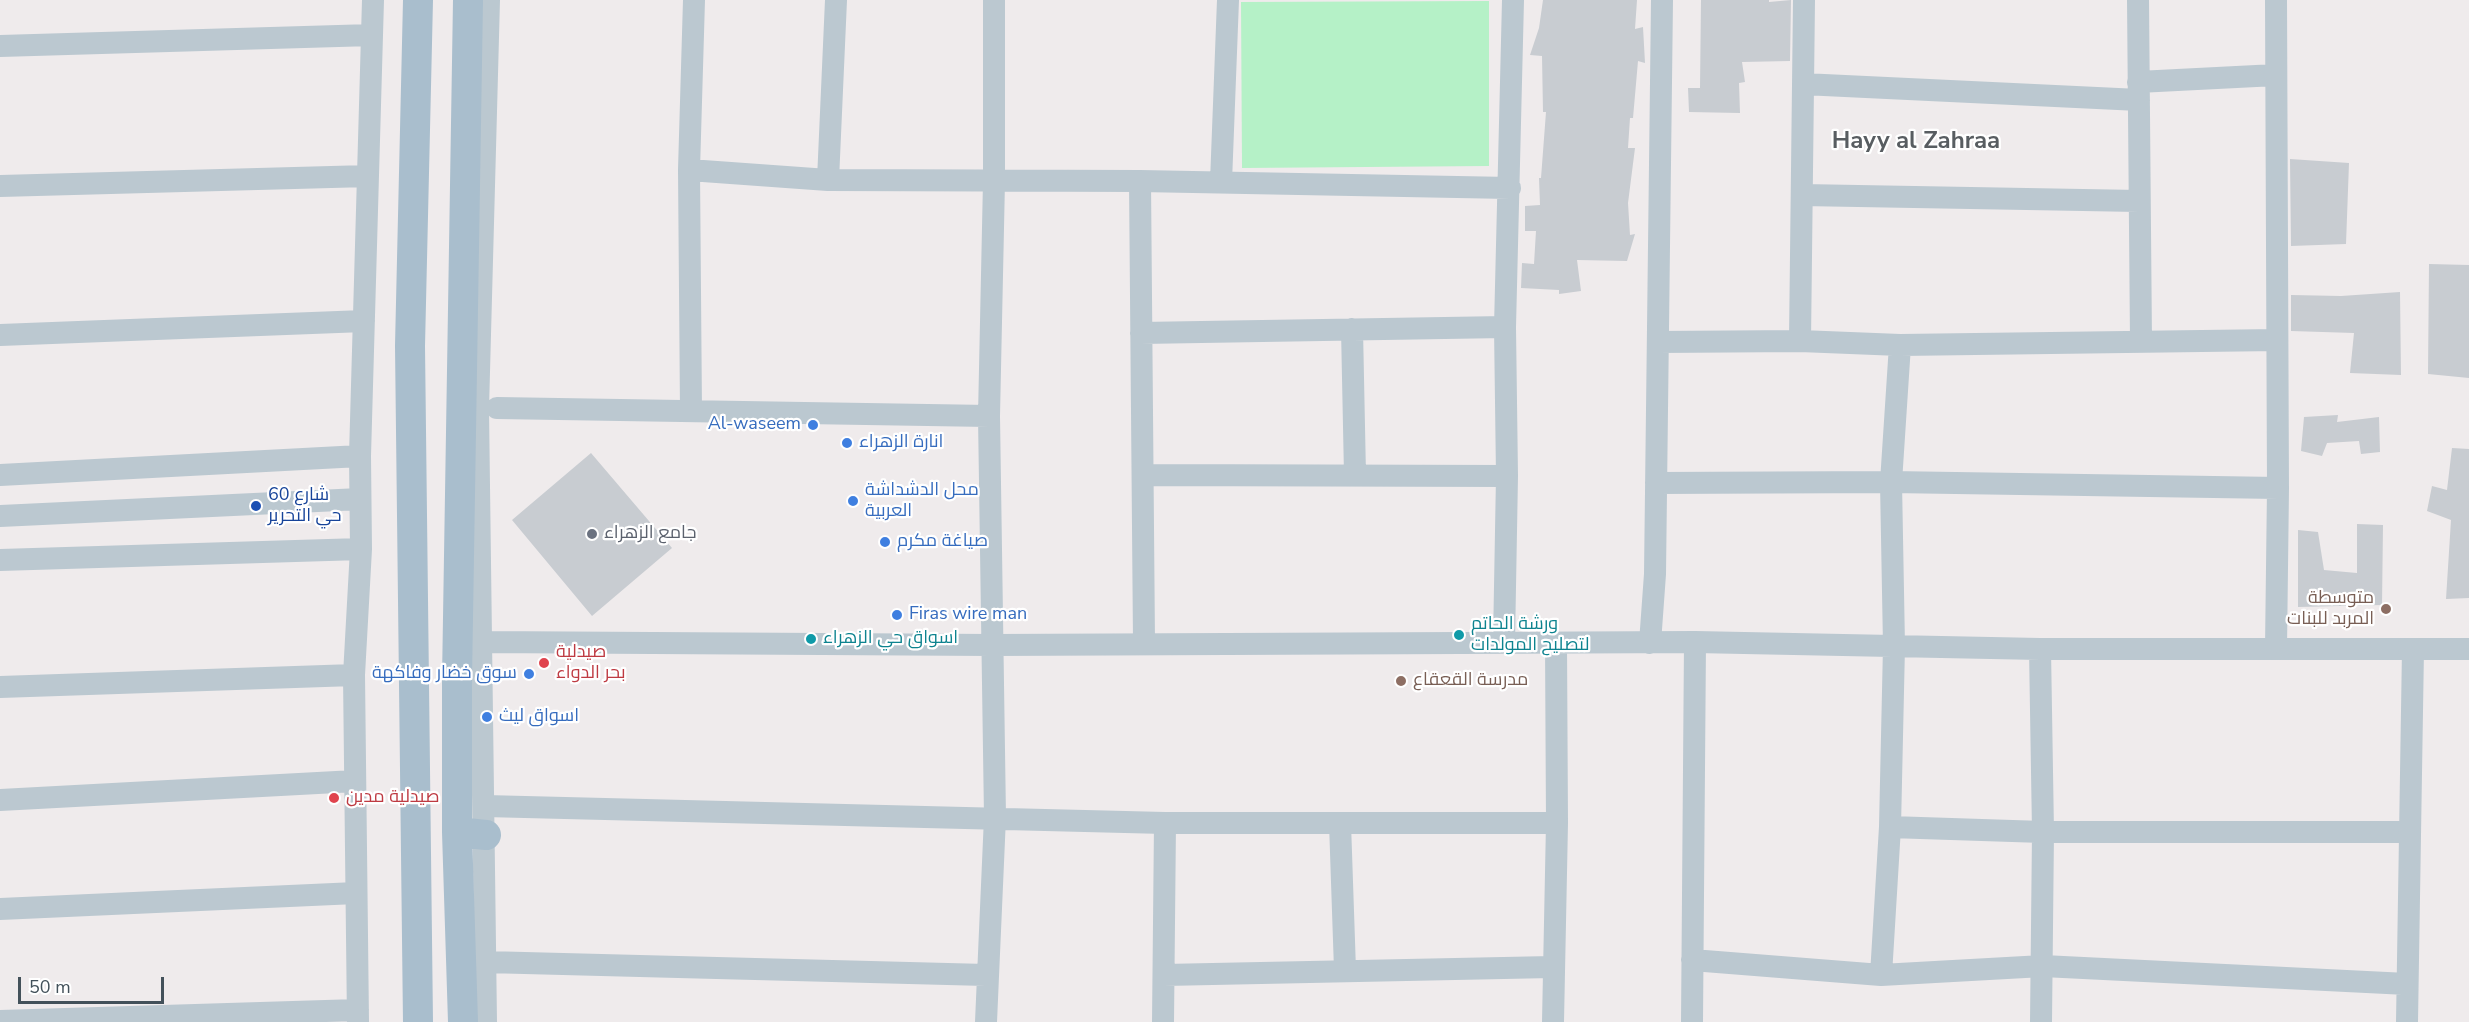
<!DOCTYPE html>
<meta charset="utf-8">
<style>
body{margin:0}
#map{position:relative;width:2469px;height:1022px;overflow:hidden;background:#efebec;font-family:"Nunito Sans",sans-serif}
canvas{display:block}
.scale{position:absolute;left:18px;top:977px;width:146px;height:27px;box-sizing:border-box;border:3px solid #43515a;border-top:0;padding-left:8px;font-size:18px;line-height:21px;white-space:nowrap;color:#43515a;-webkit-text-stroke:4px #fff;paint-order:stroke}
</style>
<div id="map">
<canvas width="2469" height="1022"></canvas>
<div class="scale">50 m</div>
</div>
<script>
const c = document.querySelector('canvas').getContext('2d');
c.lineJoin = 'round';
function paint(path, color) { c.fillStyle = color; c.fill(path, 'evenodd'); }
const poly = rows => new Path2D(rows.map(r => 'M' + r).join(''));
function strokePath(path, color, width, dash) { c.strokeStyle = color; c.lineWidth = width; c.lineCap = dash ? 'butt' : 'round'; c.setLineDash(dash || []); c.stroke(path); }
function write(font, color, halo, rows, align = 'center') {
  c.font = font + ' "Nunito Sans",Cairo,sans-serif'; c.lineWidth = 4.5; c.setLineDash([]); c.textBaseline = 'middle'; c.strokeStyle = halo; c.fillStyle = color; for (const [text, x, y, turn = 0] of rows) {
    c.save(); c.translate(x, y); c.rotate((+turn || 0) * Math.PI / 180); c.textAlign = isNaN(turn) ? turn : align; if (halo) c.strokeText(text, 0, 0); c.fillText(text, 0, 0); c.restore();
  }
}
paint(poly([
 [1489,1,1489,166,1242,168,1241,2]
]), '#b5f1c7');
paint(poly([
 [1543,0,1637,0,1635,29,1643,27,1645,63,1638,61,1633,118,1630,118,1628,148,1635,148,1628,203,1630,235,1635,234,1627,261,1577,260,1581,291,1559,294,1559,290,1521,288,1522,263,1534,264,1536,231,1525,231,1525,206,1540,205,1539,178,1541,178,1546,112,1543,112,1542,56,1530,55,1539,28],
 [1701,0,1769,0,1769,2,1791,0,1790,61,1742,62,1745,82,1739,83,1740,113,1689,112,1688,88,1700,88],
 [2290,159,2349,163,2346,244,2291,246],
 [2429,264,2469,265,2469,378,2428,374],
 [2400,292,2401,375,2350,373,2354,333,2291,331,2291,295,2341,296],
 [2338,415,2337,422,2379,417,2380,452,2361,454,2359,441,2327,443,2322,456,2301,451,2304,417],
 [2452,448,2469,449,2469,598,2446,599,2451,520,2427,511,2432,486,2447,490],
 [591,453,672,548,592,616,512,520],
 [2357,524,2383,525,2382,605,2298,607,2298,530,2318,532,2324,570,2357,573]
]), '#c8ccd1');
strokePath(poly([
 [2138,0,2141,341],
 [0,46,372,35],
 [2138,82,2276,75],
 [1803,84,2139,100],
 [689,170,828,180,1140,181,1510,188],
 [828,180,836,0],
 [1140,181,1144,642],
 [1221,182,1228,0],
 [0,186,368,176],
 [1802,195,2139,201],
 [1352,329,1355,475],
 [1141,333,1505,327],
 [0,335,364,321],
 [1800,341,1804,0],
 [1658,342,1800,341,1900,345,2277,340],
 [497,408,989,416],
 [691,411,689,170,694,0],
 [0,475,360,456],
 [1143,475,1507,476],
 [1656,483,1891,482,2278,488],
 [0,516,360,499],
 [0,560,361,549],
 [483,642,992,645,1695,642,2040,649,2469,649],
 [1504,642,1507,476,1505,327,1513,0],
 [1650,643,1655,574,1662,0],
 [2276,648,2278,488,2276,0],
 [2040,649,2043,832,2041,1022],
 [0,687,354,675],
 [0,800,355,781],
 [485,806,1165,823,1557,823],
 [1340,823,1345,970],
 [1890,827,2043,832,2410,832],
 [0,909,356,893],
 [1692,960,1881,975,2043,966,2407,984],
 [486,962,986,975],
 [1164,975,1552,967],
 [1881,975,1890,827,1894,646,1891,482,1900,345],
 [0,1021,358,1010],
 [358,1022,354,675,361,549,360,456,373,0],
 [486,1022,478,409,489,0],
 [986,1022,995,817,989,416,994,181,994,0],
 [1163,1022,1165,823],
 [1553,1022,1557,823,1556,643],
 [1692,1022,1695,642],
 [2407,1022,2413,649]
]), '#bbc8d0', 22);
strokePath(poly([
 [418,0,410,346,418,1022],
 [457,832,486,835],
 [463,1022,457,832,457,679,468,0]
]), '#a9becd', 30);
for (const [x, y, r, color] of [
 [813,425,6,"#3f7fe0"],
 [847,443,6,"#3f7fe0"],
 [853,501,6,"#3f7fe0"],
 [256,506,6,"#1a4fb4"],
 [592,534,6,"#6b7280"],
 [885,542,6,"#3f7fe0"],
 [2386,609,6,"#8d6e63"],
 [897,615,6,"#3f7fe0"],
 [1459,635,6,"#0f9aa8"],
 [811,639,6,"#0f9aa8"],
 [544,663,6,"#e0444e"],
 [529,674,6,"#3f7fe0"],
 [1401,681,6,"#8d6e63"],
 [487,717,6,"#3f7fe0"],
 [334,798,6,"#e0444e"]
]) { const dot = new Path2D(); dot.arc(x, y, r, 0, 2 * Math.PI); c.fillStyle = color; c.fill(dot); strokePath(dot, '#fff', 2); }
write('18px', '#366cbe', '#fff', [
 ["Al-waseem",801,425,"right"],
 ["انارة الزهراء",859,443],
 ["محل الدشداشة",865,491],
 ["العربية",865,512],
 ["صياغة مكرم",897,542],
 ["Firas wire man",909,615],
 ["سوق خضار وفاكهة",517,674,"right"],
 ["اسواق ليث",499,717]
], 'left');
write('18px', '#164399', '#fff', [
 ["شارع 60",268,496],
 ["حي التحرير",268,517]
], 'left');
write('18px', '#5b616d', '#fff', [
 ["جامع الزهراء",604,534]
], 'left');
write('18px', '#785e54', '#fff', [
 ["متوسطة",2374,599],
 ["المربد للبنات",2374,620],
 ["مدرسة القعقاع",1413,681,"left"]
], 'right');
write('18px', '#0d838f', '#fff', [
 ["ورشة الحاتم",1471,625],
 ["لتصليح المولدات",1471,646],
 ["اسواق حي الزهراء",823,639]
], 'left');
write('18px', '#be3a42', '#fff', [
 ["صيدلية",556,653],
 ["بحر الدواء",556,674],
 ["صيدلية مدين",346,798]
], 'left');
write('bold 24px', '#585d61', '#fff', [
 ["Hayy al Zahraa",1916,142]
]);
</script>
